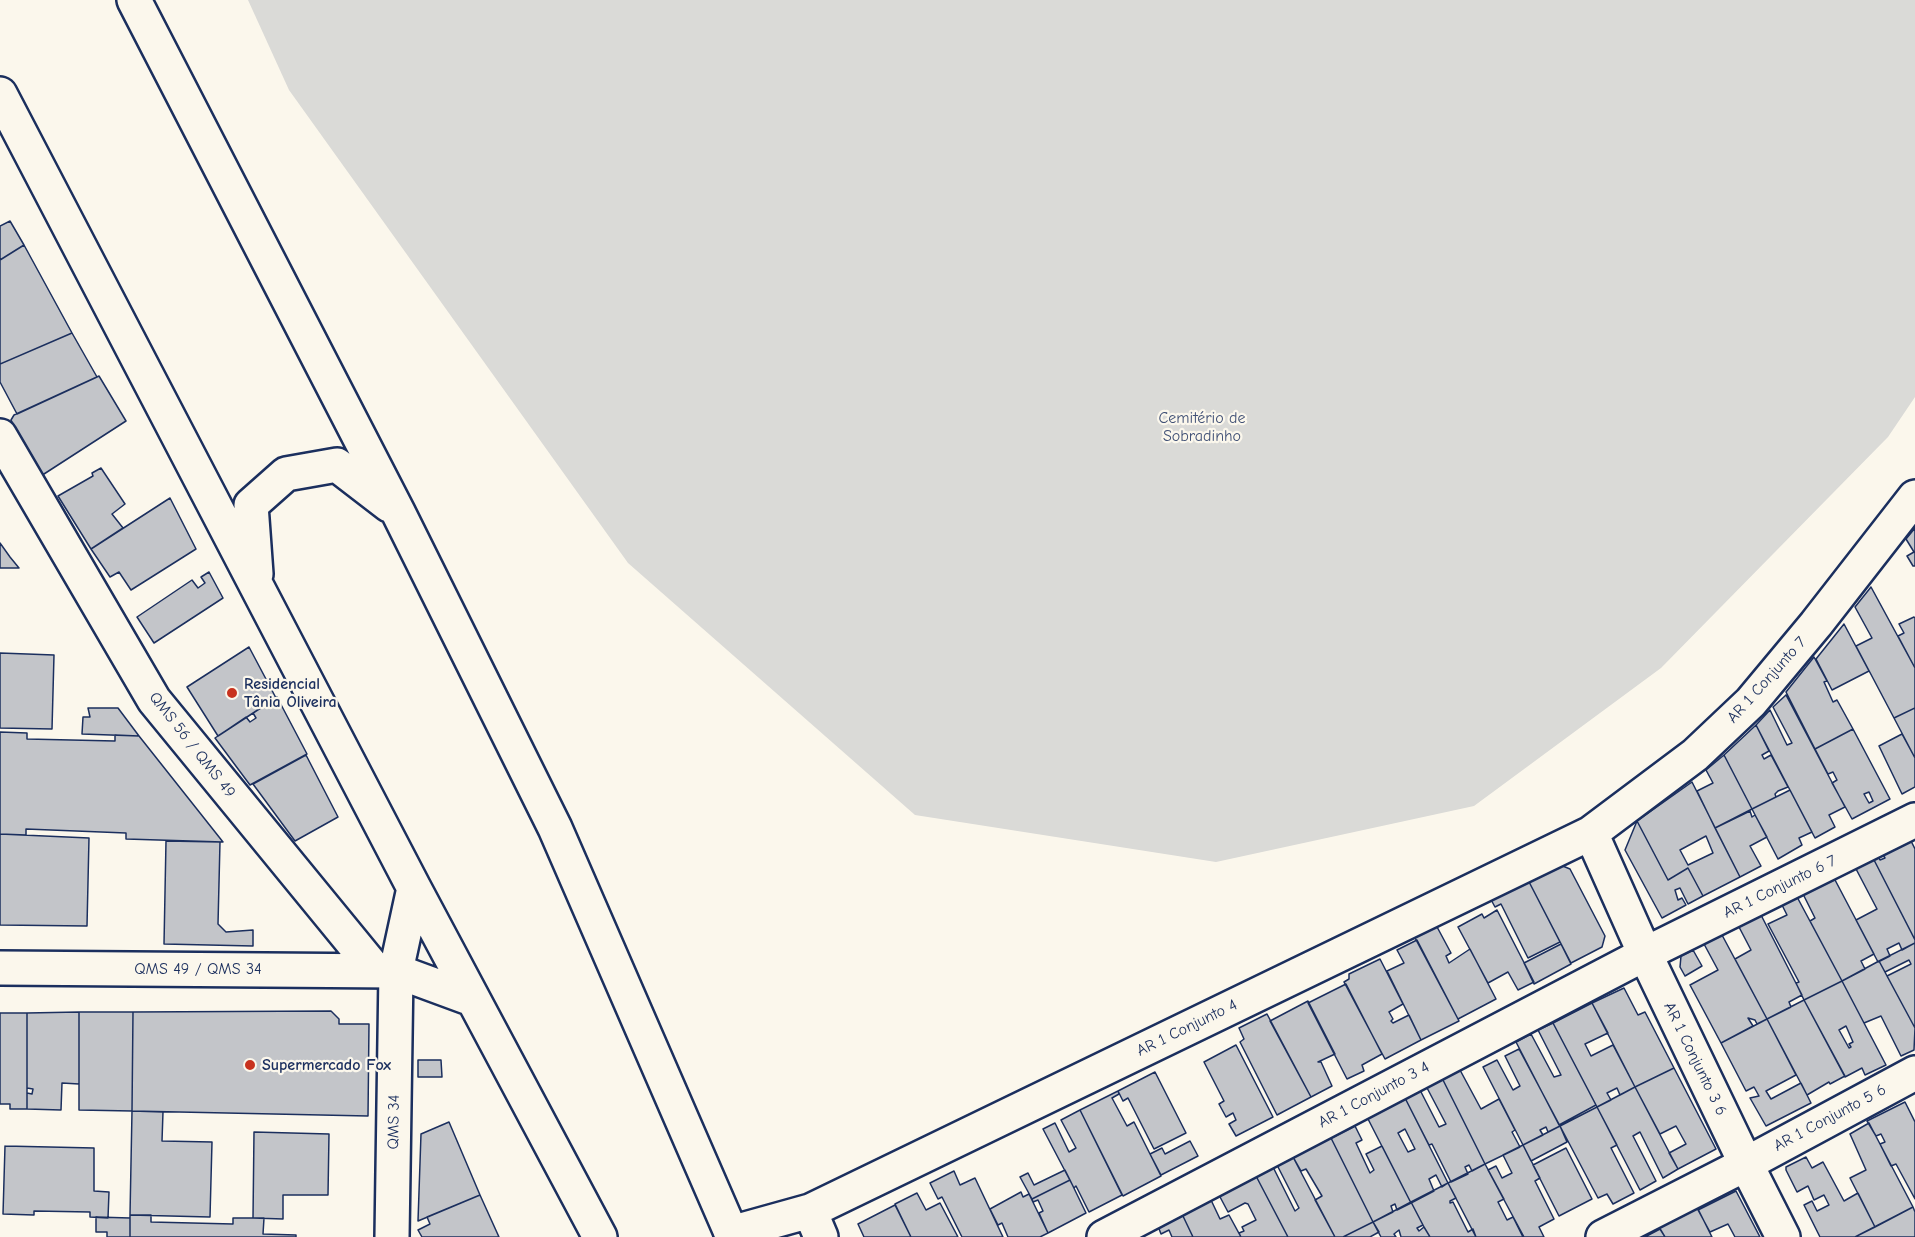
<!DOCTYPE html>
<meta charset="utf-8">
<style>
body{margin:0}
canvas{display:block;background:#fbf7ec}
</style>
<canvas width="1915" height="1237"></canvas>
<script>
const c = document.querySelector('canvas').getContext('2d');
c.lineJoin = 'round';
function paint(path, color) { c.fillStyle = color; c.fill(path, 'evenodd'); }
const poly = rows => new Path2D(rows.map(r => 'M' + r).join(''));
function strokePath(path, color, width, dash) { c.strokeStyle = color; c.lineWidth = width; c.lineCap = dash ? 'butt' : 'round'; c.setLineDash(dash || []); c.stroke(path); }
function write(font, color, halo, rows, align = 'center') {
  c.font = font + ' "Comic Neue",sans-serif'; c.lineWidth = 4.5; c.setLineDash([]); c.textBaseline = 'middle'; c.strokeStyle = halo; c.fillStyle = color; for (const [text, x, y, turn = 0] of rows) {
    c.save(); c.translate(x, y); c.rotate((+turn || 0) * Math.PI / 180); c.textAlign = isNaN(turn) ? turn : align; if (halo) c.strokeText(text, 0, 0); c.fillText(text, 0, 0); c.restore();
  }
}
paint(poly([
 [248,0,1915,0,1915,397,1888,437,1661,668,1474,806,1216,862,915,815,628,563,289,90]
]), '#dadad7');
const building = poly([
 [10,221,24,245,0,260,0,226,10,221],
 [24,245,72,333,0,364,0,260,24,245],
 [72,333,97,377,17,414,0,382,0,364,72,333],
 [99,376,126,421,44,474,39,474,11,420,14,415,99,376],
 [101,468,125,504,112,514,123,528,91,549,58,496,93,476,92,473,101,468],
 [170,498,196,549,131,590,119,572,110,577,91,549,170,498],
 [1915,528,1915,566,1913,566,1907,556,1914,552,1906,539,1915,528],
 [0,543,10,557,19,568,0,568,0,543],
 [209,572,223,598,154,643,137,617,192,580,198,588,205,583,201,577,209,572],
 [1871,587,1915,668,1915,708,1894,718,1856,646,1872,638,1855,607,1871,587],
 [1914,617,1915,618,1915,668,1898,636,1904,633,1899,624,1914,617],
 [1844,624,1869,671,1832,690,1816,659,1844,624],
 [249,647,276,698,218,736,187,687,249,647],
 [0,653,54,655,52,729,0,728,0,653],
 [1814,657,1827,681,1824,682,1833,702,1837,700,1853,729,1815,749,1786,692,1814,657],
 [1786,695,1845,807,1829,815,1835,827,1815,838,1756,725,1770,710,1787,745,1792,743,1773,707,1786,695],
 [277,697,307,754,250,785,215,738,246,717,250,722,256,718,253,713,277,697],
 [88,708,118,708,139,736,82,734,83,717,90,717,88,708],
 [1915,708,1915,758,1894,718,1915,708],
 [1756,725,1769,751,1762,755,1764,759,1771,755,1788,787,1778,791,1775,794,1776,797,1752,809,1724,755,1756,725],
 [1853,729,1890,799,1852,819,1832,783,1837,780,1833,772,1828,774,1815,749,1853,729],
 [1869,792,1873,801,1869,803,1864,794,1869,792],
 [0,732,27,733,27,739,115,741,115,735,139,736,223,842,126,839,126,833,26,829,26,835,0,834,0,732],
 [1902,734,1915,758,1915,787,1902,794,1879,746,1902,734],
 [306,755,338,817,295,841,253,784,306,755],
 [1724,755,1752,809,1715,828,1697,791,1713,783,1706,770,1724,755],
 [1692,782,1740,877,1703,896,1688,868,1668,880,1637,821,1692,782],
 [1706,836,1713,853,1688,865,1680,850,1706,836],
 [1790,790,1812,832,1799,838,1802,845,1778,859,1752,809,1790,790],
 [1750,811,1752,817,1755,815,1767,837,1750,846,1761,866,1740,877,1715,828,1750,811],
 [1637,821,1668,880,1688,868,1703,896,1688,904,1680,888,1675,890,1678,900,1682,898,1686,905,1662,918,1625,850,1637,821],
 [0,834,89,838,87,926,0,925,0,834],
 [1910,839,1915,849,1915,940,1873,858,1878,856,1880,860,1885,858,1882,853,1910,839],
 [166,841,220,842,218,924,226,932,253,930,253,946,164,944,166,841],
 [1873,858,1915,940,1915,943,1902,950,1899,943,1887,949,1890,956,1878,962,1856,920,1877,909,1855,867,1873,858],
 [1553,862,1570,869,1605,936,1602,947,1571,963,1526,876,1553,862],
 [1526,876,1560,942,1528,958,1501,904,1495,907,1489,896,1526,876],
 [1834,878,1874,954,1861,961,1865,969,1842,981,1810,921,1815,918,1803,894,1834,878],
 [1796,895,1842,981,1804,1000,1796,983,1799,982,1768,924,1787,915,1781,903,1796,895],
 [1497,910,1534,982,1518,990,1508,972,1488,983,1458,927,1482,914,1484,918,1497,910],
 [1761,915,1802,995,1789,1002,1791,1007,1767,1019,1735,959,1751,950,1739,927,1761,915],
 [1436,925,1451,953,1446,956,1449,963,1470,949,1496,999,1458,1019,1414,936,1436,925],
 [1722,935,1767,1019,1757,1024,1755,1020,1748,1018,1753,1026,1721,1043,1690,985,1718,970,1704,944,1722,935],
 [1417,940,1459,1021,1421,1040,1387,971,1404,963,1397,950,1417,940],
 [1915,943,1915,1028,1887,976,1911,964,1909,960,1885,972,1879,961,1915,943],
 [1561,944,1571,964,1534,984,1524,963,1561,944],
 [1693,950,1702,966,1685,976,1680,967,1681,956,1693,950],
 [1380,959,1403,1004,1389,1012,1393,1019,1391,1021,1393,1023,1409,1015,1421,1040,1385,1059,1344,982,1349,979,1349,974,1380,959],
 [1879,961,1915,1028,1914,1050,1901,1056,1881,1016,1864,1023,1842,981,1879,961],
 [1842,981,1886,1065,1865,1075,1862,1068,1845,1077,1804,1000,1842,981],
 [1846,1026,1853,1042,1849,1044,1851,1047,1849,1048,1839,1030,1846,1026],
 [1346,984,1382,1054,1362,1065,1364,1071,1347,1079,1308,1003,1346,984],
 [1624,988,1638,1015,1645,1012,1674,1068,1635,1087,1592,1003,1624,988],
 [1804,1000,1845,1076,1830,1084,1829,1082,1807,1095,1767,1019,1804,1000],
 [1308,1001,1335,1054,1318,1062,1321,1062,1332,1086,1311,1097,1270,1021,1308,1001],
 [1592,1003,1608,1033,1585,1044,1591,1056,1613,1045,1635,1087,1620,1095,1617,1088,1607,1093,1611,1100,1597,1107,1553,1023,1592,1003],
 [331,1011,339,1019,339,1024,369,1024,368,1116,132,1111,133,1012,331,1011],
 [79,1012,133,1012,132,1111,79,1110,79,1012],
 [79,1012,79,1084,62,1083,61,1110,27,1109,27,1093,32,1094,33,1089,27,1088,27,1013,79,1012],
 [0,1013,27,1013,27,1109,10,1109,10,1104,0,1104,0,1013],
 [1267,1014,1311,1097,1277,1115,1240,1042,1244,1039,1239,1028,1267,1014],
 [1767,1019,1796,1075,1766,1091,1771,1099,1801,1083,1811,1103,1766,1126,1750,1098,1759,1096,1754,1087,1746,1091,1721,1043,1767,1019],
 [1553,1023,1596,1105,1559,1125,1516,1042,1531,1034,1554,1077,1561,1075,1538,1030,1553,1023],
 [1236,1045,1273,1117,1236,1136,1229,1124,1236,1120,1233,1113,1226,1117,1219,1104,1224,1101,1204,1062,1236,1045],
 [1519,1049,1560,1126,1548,1132,1546,1127,1540,1130,1543,1135,1523,1145,1483,1067,1497,1060,1513,1090,1520,1086,1505,1056,1519,1049],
 [418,1060,441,1060,442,1077,418,1077,418,1060],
 [1674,1068,1716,1149,1678,1169,1669,1153,1686,1144,1676,1126,1660,1134,1635,1087,1674,1068],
 [1460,1070,1481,1109,1499,1099,1515,1130,1512,1132,1520,1147,1485,1164,1442,1078,1460,1070],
 [1155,1072,1186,1133,1154,1149,1128,1098,1123,1101,1118,1091,1155,1072],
 [1442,1078,1485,1164,1472,1171,1469,1165,1465,1167,1468,1174,1451,1182,1432,1144,1429,1145,1405,1098,1420,1090,1439,1127,1446,1124,1426,1086,1442,1078],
 [1635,1087,1678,1169,1663,1178,1640,1132,1633,1136,1656,1181,1640,1190,1597,1107,1635,1087],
 [1118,1091,1119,1094,1112,1098,1127,1126,1134,1122,1161,1176,1123,1196,1080,1110,1118,1091],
 [1405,1098,1448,1183,1442,1187,1436,1175,1429,1179,1434,1191,1411,1203,1367,1117,1405,1098],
 [1405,1129,1415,1149,1408,1152,1398,1133,1405,1129],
 [1905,1102,1915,1122,1915,1199,1896,1164,1891,1166,1880,1144,1885,1142,1881,1134,1876,1136,1867,1121,1905,1102],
 [1597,1107,1617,1145,1611,1148,1634,1193,1613,1204,1607,1194,1598,1198,1560,1126,1597,1107],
 [1080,1110,1122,1195,1089,1212,1076,1186,1074,1188,1043,1129,1055,1123,1069,1152,1076,1148,1061,1120,1080,1110],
 [132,1111,163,1112,162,1141,212,1142,210,1217,130,1215,132,1111],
 [449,1122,480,1195,418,1221,421,1134,449,1122],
 [1869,1123,1913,1207,1875,1227,1850,1178,1866,1170,1850,1134,1869,1123],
 [1355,1126,1362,1140,1356,1143,1370,1173,1374,1170,1366,1154,1382,1146,1411,1203,1397,1210,1395,1204,1391,1206,1393,1212,1373,1222,1331,1138,1355,1126],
 [1560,1126,1567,1142,1531,1161,1523,1145,1560,1126],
 [254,1132,329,1134,328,1195,283,1195,283,1219,253,1218,254,1132],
 [1330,1136,1373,1222,1343,1237,1335,1237,1315,1200,1322,1196,1306,1169,1301,1171,1292,1155,1330,1136],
 [1190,1141,1198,1156,1161,1175,1150,1154,1162,1148,1165,1154,1190,1141],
 [1523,1145,1540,1178,1535,1181,1554,1219,1539,1227,1544,1237,1524,1237,1488,1170,1496,1166,1502,1178,1512,1173,1503,1155,1523,1145],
 [5,1146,94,1148,94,1191,109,1192,108,1218,90,1217,90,1212,34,1211,34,1215,3,1214,5,1146],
 [1566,1148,1592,1199,1559,1216,1533,1165,1566,1148],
 [1293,1157,1335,1237,1288,1237,1256,1176,1273,1167,1295,1211,1299,1208,1277,1165,1293,1157],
 [1806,1157,1812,1168,1823,1162,1844,1201,1858,1193,1875,1227,1855,1237,1820,1237,1804,1205,1812,1201,1817,1211,1829,1205,1824,1195,1814,1200,1808,1186,1797,1192,1786,1170,1786,1167,1806,1157],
 [1485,1164,1504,1199,1498,1202,1507,1220,1513,1217,1523,1237,1476,1237,1448,1183,1485,1164],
 [1065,1170,1070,1180,1032,1199,1020,1177,1028,1173,1034,1185,1065,1170],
 [954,1171,960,1185,975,1178,1003,1237,962,1237,942,1197,938,1199,930,1183,954,1171],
 [1256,1176,1288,1237,1241,1237,1239,1233,1244,1231,1242,1227,1256,1220,1248,1204,1245,1203,1228,1212,1219,1195,1256,1176],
 [1070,1180,1086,1213,1048,1233,1039,1213,1043,1211,1038,1200,1033,1202,1032,1199,1070,1180],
 [1448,1183,1456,1198,1450,1201,1450,1203,1453,1202,1468,1232,1473,1229,1476,1237,1430,1237,1424,1227,1411,1202,1448,1183],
 [1736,1191,1760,1237,1735,1237,1728,1224,1710,1232,1698,1210,1736,1191],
 [1021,1192,1023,1197,1029,1194,1048,1233,1040,1237,1008,1237,1002,1223,998,1225,990,1209,1021,1192],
 [917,1193,926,1210,940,1203,958,1237,911,1237,895,1204,917,1193],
 [480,1195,499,1237,422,1237,418,1230,430,1224,427,1217,480,1195],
 [1211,1200,1220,1219,1229,1215,1241,1237,1193,1237,1182,1214,1211,1200],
 [1411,1202,1423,1225,1417,1228,1419,1231,1424,1227,1430,1237,1401,1237,1399,1230,1394,1234,1396,1237,1381,1237,1373,1222,1411,1202],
 [895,1205,911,1237,864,1237,858,1224,895,1205],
 [1697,1207,1712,1237,1665,1237,1659,1227,1697,1207],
 [1913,1207,1915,1212,1915,1237,1855,1237,1913,1207],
 [1182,1214,1193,1237,1172,1237,1169,1230,1161,1234,1158,1226,1182,1214],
 [130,1215,151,1215,151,1222,233,1224,233,1218,264,1218,263,1234,296,1235,296,1237,130,1237,130,1215],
 [96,1217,130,1218,130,1237,107,1237,107,1232,96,1232,96,1217],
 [1373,1222,1379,1232,1370,1237,1343,1237,1373,1222],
 [1660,1229,1665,1237,1645,1237,1660,1229]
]);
paint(building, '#c3c5c9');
strokePath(building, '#1b2f5e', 1.5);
const street = poly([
 [1591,833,1645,954,1746,1164,1783,1237],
 [810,1211,821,1237],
 [731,1233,810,1211,1591,833,1695,755,1751,702,1816,624,1915,497],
 [392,1237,396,971],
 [1104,1237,1645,954,1915,820],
 [1603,1237,1746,1164,1915,1073]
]);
const secondary = poly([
 [134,0,398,512,555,828,733,1237],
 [0,94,414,888,600,1237],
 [0,436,154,700,376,971],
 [256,574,251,505,286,474,337,465,389,505],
 [0,968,396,971,472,999],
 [396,971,414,888]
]);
strokePath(street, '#1b2f5e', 38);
strokePath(secondary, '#1b2f5e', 38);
strokePath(street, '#fbf7ec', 33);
strokePath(secondary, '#fbf7ec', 33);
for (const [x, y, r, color] of [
 [232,693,6,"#c8321e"],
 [250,1065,6,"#c8321e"]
]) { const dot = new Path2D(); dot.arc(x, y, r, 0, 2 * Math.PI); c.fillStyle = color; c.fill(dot); strokePath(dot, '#fbf7ec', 2); }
write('16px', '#415176', '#fbf7ec', [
 ["Cemitério de",1202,418],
 ["Sobradinho",1202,436]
]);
write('16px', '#1b2f5e', '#fbf7ec', [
 ["AR 1 Conjunto 7",1767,680,-48],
 ["QMS 56 / QMS 49",192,745,52],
 ["AR 1 Conjunto 6 7",1780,887,-26],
 ["QMS 49 / QMS 34",198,969],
 ["AR 1 Conjunto 4",1187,1028,-26],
 ["AR 1 Conjunto 3 6",1695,1059,64],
 ["AR 1 Conjunto 3 4",1374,1095,-28],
 ["AR 1 Conjunto 5 6",1830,1118,-28],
 ["QMS 34",394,1122,-89]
]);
write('bold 16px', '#1b2f5e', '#fbf7ec', [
 ["Residencial",244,684],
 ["Tânia Oliveira",244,702],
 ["Supermercado Fox",262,1065]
], 'left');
</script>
